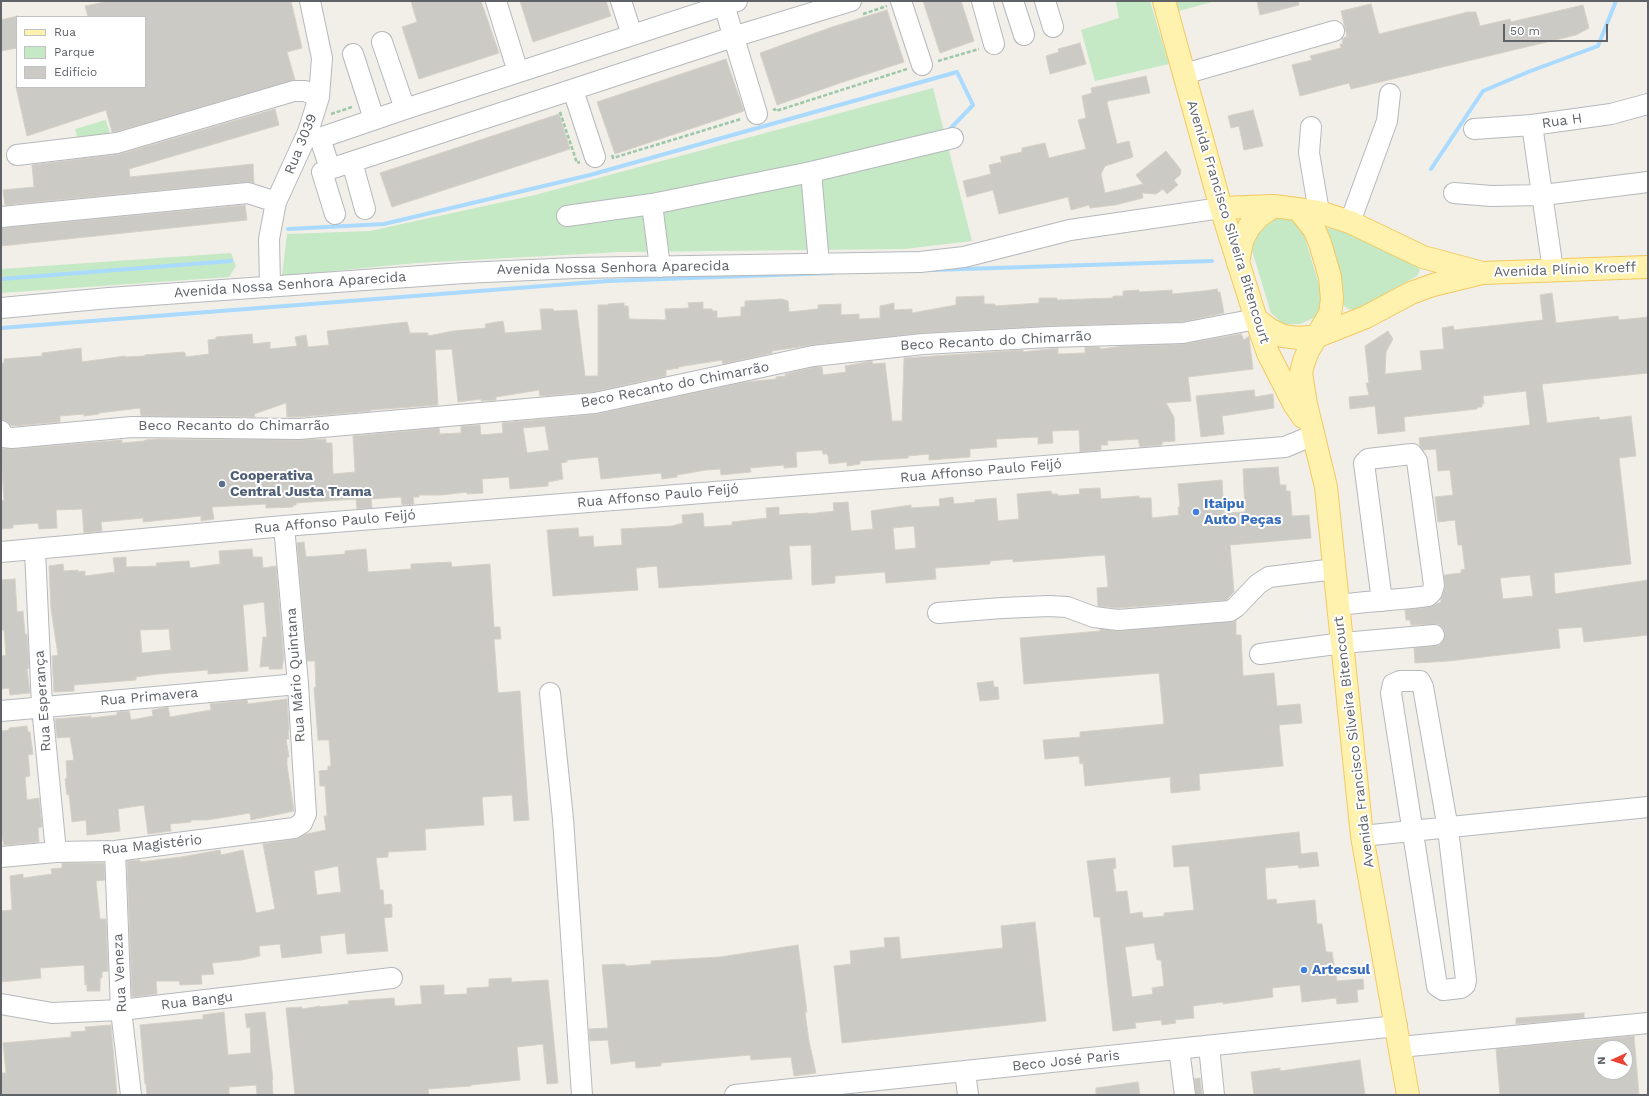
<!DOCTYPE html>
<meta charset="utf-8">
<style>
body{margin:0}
#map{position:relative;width:1649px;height:1096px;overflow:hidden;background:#f1efe8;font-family:"Work Sans",sans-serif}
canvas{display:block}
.frame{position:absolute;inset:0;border:2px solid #5f6368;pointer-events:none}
.legend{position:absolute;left:16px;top:16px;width:130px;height:72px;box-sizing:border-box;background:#fff;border:1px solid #bfc1c3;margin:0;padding:5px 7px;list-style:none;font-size:12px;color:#5f6368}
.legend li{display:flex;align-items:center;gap:8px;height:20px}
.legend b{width:20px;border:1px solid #bfc1c3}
.north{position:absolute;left:1593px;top:1040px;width:40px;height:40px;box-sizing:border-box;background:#fff;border:1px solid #bfc1c3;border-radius:50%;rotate:267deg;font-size:11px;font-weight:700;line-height:16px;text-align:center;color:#5f6368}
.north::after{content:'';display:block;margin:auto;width:14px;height:18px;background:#ea4335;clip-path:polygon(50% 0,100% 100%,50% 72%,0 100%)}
.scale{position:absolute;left:1503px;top:24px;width:105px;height:18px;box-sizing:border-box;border:2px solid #5f6368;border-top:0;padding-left:5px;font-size:12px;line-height:14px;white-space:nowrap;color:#5f6368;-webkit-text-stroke:3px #fff;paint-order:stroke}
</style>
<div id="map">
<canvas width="1649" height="1096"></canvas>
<div class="frame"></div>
<ul class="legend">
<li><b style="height:5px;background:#fff2af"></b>Rua</li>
<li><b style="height:11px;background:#c5e8c5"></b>Parque</li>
<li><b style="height:11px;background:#cccac5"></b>Edifício</li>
</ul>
<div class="north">N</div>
<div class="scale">50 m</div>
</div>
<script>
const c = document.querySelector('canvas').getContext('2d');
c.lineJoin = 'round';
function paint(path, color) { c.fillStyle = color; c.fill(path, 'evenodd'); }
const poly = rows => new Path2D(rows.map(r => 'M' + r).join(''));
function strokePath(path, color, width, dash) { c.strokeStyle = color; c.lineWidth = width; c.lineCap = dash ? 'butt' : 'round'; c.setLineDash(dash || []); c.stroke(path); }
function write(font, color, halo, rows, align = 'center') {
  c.font = font + ' "Work Sans",sans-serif'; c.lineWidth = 4; c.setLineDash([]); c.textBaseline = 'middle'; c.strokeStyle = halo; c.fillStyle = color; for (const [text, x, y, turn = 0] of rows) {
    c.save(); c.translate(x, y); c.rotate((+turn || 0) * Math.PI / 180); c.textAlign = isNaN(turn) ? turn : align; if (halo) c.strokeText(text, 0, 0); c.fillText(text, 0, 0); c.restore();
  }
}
paint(poly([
 [1116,1,1150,1,1169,64,1095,81,1081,30,1119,18],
 [1172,1,1211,1,1212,2,1175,12],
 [933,88,972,241,904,249,620,252,416,263,282,276,287,234,370,231,535,195],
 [106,120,110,134,79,143,75,129],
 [1271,217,1291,219,1302,228,1322,295,1322,305,1315,317,1300,324,1283,324,1271,313,1250,244],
 [1318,226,1344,232,1416,266,1420,270,1417,276,1386,293,1368,305,1354,310,1348,309,1341,303],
 [231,253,236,266,229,277,1,293,1,269]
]), '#c5e8c5');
strokePath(poly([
 [1431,169,1483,91,1528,72,1598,46,1616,1],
 [288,229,384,224,590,175,957,72,973,105,950,129],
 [933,270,1212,261],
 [1,279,231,261],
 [1,328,608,281,832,273]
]), '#aadaff', 4);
const building = poly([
 [109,1,291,1,302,48,287,52,295,80,115,132,112,132,106,110,27,136,16,87,145,87,145,17,88,17,85,6,109,1],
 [411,1,481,1,499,53,419,79,402,27,417,22,411,1],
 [520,1,606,1,611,16,533,42,520,1],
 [923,1,961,1,974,41,940,53,923,1],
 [1257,1,1298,1,1299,5,1260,15,1257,1],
 [1371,4,1379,34,1468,12,1476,12,1480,26,1510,19,1511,22,1583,5,1589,28,1576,35,1351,89,1349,83,1300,96,1292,65,1312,60,1310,56,1341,48,1340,44,1343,44,1342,39,1347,36,1341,11,1371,4],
 [887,10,904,62,840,83,777,105,760,53,832,27,887,10],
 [17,16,17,48,1,51,1,20,17,16],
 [1080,43,1086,64,1050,74,1046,56,1059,52,1058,49,1080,43],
 [726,59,744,111,615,154,597,102,726,59],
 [1146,76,1150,93,1108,101,1107,103,1117,144,1129,141,1133,157,1105,166,1101,174,1105,193,1143,184,1136,175,1166,151,1181,170,1180,175,1174,180,1178,185,1167,194,1163,189,1156,194,1142,193,1143,198,1115,205,1090,208,1089,205,1071,210,1068,197,999,214,993,190,967,197,963,181,991,174,989,165,1002,162,1000,157,1022,152,1022,148,1045,143,1049,158,1086,149,1078,120,1086,118,1082,96,1092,93,1091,88,1146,76],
 [275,109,279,125,129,169,130,177,253,164,254,183,247,182,5,205,3,190,34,187,32,165,120,154,275,109],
 [1253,110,1263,146,1244,150,1239,126,1231,128,1228,116,1253,110],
 [559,114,570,149,392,207,380,173,559,114],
 [245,205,247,220,1,246,1,228,245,205],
 [1217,289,1218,292,1220,292,1224,313,1182,322,1049,326,922,333,812,345,772,351,772,353,723,364,722,360,678,367,679,368,666,370,666,376,593,392,540,396,539,390,496,397,496,400,481,401,481,399,458,402,452,349,435,350,438,405,371,410,371,411,299,417,287,417,286,403,254,414,255,417,141,416,140,408,99,413,99,414,84,416,84,414,60,416,60,422,12,426,8,422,2,420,1,413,1,363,4,363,4,359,42,356,42,353,81,348,82,362,125,356,125,357,145,356,145,355,183,352,185,353,186,357,209,354,208,340,216,339,216,337,252,334,253,344,270,342,270,349,297,346,295,337,306,335,308,347,329,345,327,331,407,322,410,333,428,333,428,336,453,331,486,328,485,324,503,321,505,333,542,330,540,309,553,309,554,311,577,310,585,376,598,376,598,305,608,305,608,304,624,303,624,306,628,306,629,319,666,320,665,309,689,308,688,303,703,302,703,309,712,309,712,311,717,311,717,318,741,316,741,307,745,307,745,301,782,299,788,301,789,312,818,309,818,305,841,304,841,315,859,314,859,319,880,318,880,306,894,303,894,310,912,309,912,313,956,305,956,297,984,296,984,304,995,304,995,306,1039,303,1039,298,1057,298,1057,300,1113,298,1113,296,1123,296,1123,291,1139,290,1139,292,1172,290,1172,294,1204,291,1217,289],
 [1552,293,1556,323,1618,316,1619,320,1648,317,1648,373,1542,384,1547,423,1599,417,1600,420,1631,416,1636,456,1619,458,1631,564,1554,573,1555,594,1648,580,1648,635,1584,642,1582,627,1558,629,1560,648,1449,661,1415,663,1414,648,1440,645,1444,640,1445,634,1443,628,1438,624,1411,625,1410,620,1406,620,1405,610,1429,607,1441,602,1441,599,1445,588,1444,575,1461,573,1461,570,1465,569,1462,545,1458,545,1455,520,1438,522,1435,497,1453,495,1450,470,1438,471,1436,449,1423,450,1420,446,1419,438,1530,425,1526,391,1483,396,1484,404,1482,404,1482,407,1477,407,1477,409,1404,417,1405,431,1378,434,1375,406,1350,409,1349,397,1369,395,1366,383,1369,383,1365,346,1388,331,1393,339,1386,352,1385,374,1422,370,1420,351,1444,349,1442,328,1453,326,1454,330,1543,320,1540,295,1552,293],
 [1530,575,1533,596,1503,599,1500,578,1530,575],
 [1241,334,1244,340,1249,336,1249,337,1253,369,1188,377,1191,401,1166,403,1174,417,1175,441,1162,442,1162,445,1140,447,1138,439,1107,441,1108,445,1101,445,1101,450,1080,452,1079,430,1052,431,1053,443,1038,444,1038,437,996,439,997,447,970,449,970,457,929,460,929,454,908,456,908,458,860,461,860,464,847,466,847,462,829,464,828,456,827,454,823,454,822,450,796,452,797,467,784,468,784,465,750,468,751,472,721,475,720,469,706,470,677,475,677,477,662,479,661,473,601,479,598,457,567,460,567,462,561,463,563,479,548,482,548,486,510,489,509,477,482,479,483,493,467,494,467,492,442,495,419,495,419,497,413,497,414,504,402,505,401,497,371,499,372,508,357,509,356,499,296,503,296,505,293,505,293,507,266,508,266,504,212,507,214,519,201,521,201,516,143,522,143,518,101,522,102,531,84,533,82,509,56,510,57,528,39,529,38,523,13,525,13,528,1,529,1,501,4,500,2,470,1,470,1,448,13,449,122,440,122,443,144,441,145,440,157,439,299,440,326,439,326,443,332,443,333,474,355,472,353,436,439,428,440,434,461,433,461,426,480,425,481,435,503,433,502,423,597,414,745,382,776,379,776,377,786,376,785,374,815,367,822,367,823,375,846,372,845,366,872,361,873,364,885,363,892,421,902,421,904,358,1023,350,1023,352,1058,348,1058,354,1085,353,1085,347,1099,347,1101,349,1124,346,1183,344,1241,334],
 [545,426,549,450,527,453,523,428,545,426],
 [1254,390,1255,397,1273,394,1274,408,1222,416,1224,434,1201,437,1196,396,1254,390],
 [1278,467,1280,485,1286,485,1286,491,1290,491,1292,516,1309,515,1311,538,1230,545,1234,592,1226,600,1118,608,1098,606,1097,588,1108,587,1105,555,1013,562,1013,559,990,561,990,564,935,568,936,579,886,583,885,572,835,576,835,583,812,585,811,545,789,546,792,579,659,588,657,566,636,568,638,590,553,596,547,530,578,528,579,537,593,536,594,547,622,545,621,529,672,526,683,523,682,515,703,513,704,527,732,525,732,522,767,518,766,508,779,507,779,515,808,513,808,514,834,511,833,503,848,502,851,531,873,529,871,511,911,505,911,508,940,506,939,499,953,497,954,504,975,502,975,500,996,498,998,521,1019,519,1017,494,1051,491,1052,494,1058,494,1058,496,1080,494,1079,489,1100,488,1101,499,1139,496,1139,498,1151,498,1152,518,1179,515,1178,507,1180,507,1178,484,1222,480,1224,513,1245,512,1243,469,1278,467],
 [914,526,916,548,895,550,893,528,914,526],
 [304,542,306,557,345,554,345,551,366,549,368,572,411,569,411,564,451,562,452,567,490,564,494,627,500,627,501,639,494,639,498,693,520,691,529,820,514,821,512,795,482,797,484,825,425,829,426,850,388,852,388,857,376,858,380,890,383,890,384,905,390,904,392,905,392,917,384,918,388,951,347,954,345,933,320,936,322,953,282,958,280,944,259,946,260,956,242,960,212,963,214,974,201,975,202,984,180,985,179,981,156,981,157,994,132,997,127,861,140,860,140,862,181,857,220,850,221,855,243,850,256,913,275,909,263,844,295,839,306,834,326,830,324,816,327,816,325,786,320,786,319,771,328,770,328,766,331,766,329,740,318,740,314,688,316,687,315,661,307,661,297,543,304,542],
 [338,866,341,892,317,895,314,871,338,866],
 [252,549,253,557,262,557,263,568,276,566,284,661,283,661,282,669,269,669,269,666,260,667,263,637,267,637,264,602,243,605,248,671,208,674,208,670,158,674,136,677,136,680,74,685,74,691,54,692,52,656,58,655,51,609,49,566,63,564,64,571,78,570,78,572,85,571,85,576,115,572,113,558,126,557,126,567,157,566,156,563,189,561,190,568,220,564,219,551,252,549],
 [169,629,171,650,142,653,140,630,169,629],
 [15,579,17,612,23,611,25,634,27,634,29,668,27,669,30,693,10,695,9,688,1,689,1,656,6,655,4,630,1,630,1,580,15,579],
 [1236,621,1236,635,1241,635,1243,676,1274,673,1277,706,1300,704,1302,723,1279,725,1283,766,1199,774,1200,790,1171,793,1170,777,1085,786,1083,763,1080,764,1079,756,1045,759,1043,740,1080,737,1080,732,1164,724,1159,673,1024,684,1020,638,1100,631,1100,629,1119,631,1236,621],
 [993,681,994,687,998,687,999,699,980,701,977,683,993,681],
 [287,699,289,730,288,730,289,739,286,739,289,757,287,757,287,765,294,811,251,820,250,813,207,820,191,820,191,822,170,824,171,831,148,834,144,805,118,809,120,831,87,835,86,820,72,822,69,794,67,795,65,779,67,778,66,761,74,760,70,737,57,738,55,719,91,716,91,718,117,715,117,712,129,711,131,720,153,716,152,710,168,707,170,717,211,710,210,704,247,700,248,704,287,699],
 [27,726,28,732,30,732,33,754,28,755,30,776,25,777,27,800,39,798,42,827,38,828,39,842,4,845,1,833,1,731,9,730,9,728,27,726],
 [1299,832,1301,854,1317,852,1319,866,1299,868,1298,865,1265,868,1267,900,1276,899,1277,904,1315,900,1317,924,1322,924,1326,952,1332,952,1337,981,1363,979,1364,989,1357,990,1358,1002,1337,1004,1336,998,1302,1002,1300,985,1272,988,1273,997,1223,1004,1223,1002,1193,1006,1194,1018,1175,1020,1176,1023,1162,1025,1161,1020,1135,1023,1136,1028,1113,1031,1100,917,1094,917,1087,861,1115,858,1116,868,1113,869,1116,892,1127,891,1130,914,1142,912,1143,918,1164,916,1164,913,1194,910,1189,866,1174,867,1172,846,1299,832],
 [1154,943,1157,960,1161,960,1164,986,1152,988,1153,994,1132,997,1125,947,1154,943],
 [62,863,104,863,105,880,96,881,100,919,106,919,108,971,102,972,102,978,100,978,100,991,87,991,87,984,85,985,84,965,40,968,41,978,1,982,1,911,12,910,10,876,23,874,23,878,52,874,51,869,62,868,62,863],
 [1035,922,1046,1021,842,1043,834,966,851,964,850,951,885,947,884,938,899,937,901,959,1003,948,1001,926,1035,922],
 [798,945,807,1012,805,1012,809,1041,816,1073,794,1076,791,1057,751,1060,750,1055,661,1063,661,1066,636,1068,635,1061,611,1064,608,1040,590,1041,589,1029,608,1028,602,965,625,964,626,966,651,964,651,961,720,957,798,945],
 [511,978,512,982,548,980,558,1083,547,1084,543,1044,517,1047,520,1080,471,1085,471,1086,428,1089,429,1095,295,1095,286,1008,302,1007,302,1009,320,1006,320,1007,349,1004,348,1001,394,998,395,1006,422,1004,420,986,444,985,444,995,467,994,467,988,489,987,489,979,511,978],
 [224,1012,228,1055,251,1053,250,1027,247,1028,245,1014,265,1012,273,1080,272,1080,273,1095,257,1095,256,1085,229,1087,229,1095,147,1095,146,1084,145,1084,140,1025,203,1019,203,1015,224,1012],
 [1584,1013,1584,1018,1516,1024,1516,1018,1584,1013],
 [111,1025,117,1095,1,1095,1,1073,6,1073,3,1043,71,1037,71,1032,86,1031,85,1027,111,1025],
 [1634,1036,1639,1095,1500,1095,1496,1049,1634,1036],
 [1601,1048,1625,1048,1625,1072,1601,1072,1601,1048],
 [1360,1060,1365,1095,1254,1095,1251,1072,1280,1068,1280,1071,1360,1060],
 [1200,1078,1202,1095,1196,1095,1194,1079,1200,1078],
 [1138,1082,1140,1095,1096,1095,1096,1088,1138,1082]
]);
paint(building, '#cccac5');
strokePath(building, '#d6d1c6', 1);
const minor = poly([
 [496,1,518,72],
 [621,1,632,35],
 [737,1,405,109,320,138,330,169,733,37,851,1],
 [901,1,922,65],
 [982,1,994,44],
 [1013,1,1024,35],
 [1045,1,1053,27],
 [724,5,757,114],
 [382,42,405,109],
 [353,54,374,119],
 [1184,74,1334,31],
 [573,90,595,157],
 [1532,125,1553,270],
 [1311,127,1309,153,1319,212],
 [1474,129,1532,125,1611,114,1648,104],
 [17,155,117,143,294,91,305,91,319,97],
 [352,162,365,209],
 [330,169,322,172,335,214],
 [811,172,819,264],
 [1454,193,1491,196,1543,195,1648,182],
 [652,204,660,267],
 [567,216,652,204,811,172,953,138],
 [1,217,248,193,276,202],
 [1350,222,1387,121,1390,94],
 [270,287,269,239,276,202,308,132,319,97,322,58,310,1],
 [1,308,109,298,464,273,575,268,920,262,964,257,1070,230,1221,208],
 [1,431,3,437,12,438,132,427,299,429,595,403,813,356,923,344,1050,337,1183,333,1256,319],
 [35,550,42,706,56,852],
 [1,552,284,526,1285,447,1314,435],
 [1338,605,1366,602,1412,598,1428,596,1432,592,1434,585,1417,461,1412,454,1368,459,1364,463,1382,601],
 [938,613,1002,608,1049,606,1067,607,1094,617,1118,620,1230,611,1236,607,1258,584,1269,577,1335,569],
 [1260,654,1343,643,1434,635],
 [1400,681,1420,681,1423,687,1448,829,1466,980,1465,985,1461,988,1443,990,1437,986,1391,693,1393,684,1400,681],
 [550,693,563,819,582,1095],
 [1,711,298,684],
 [1362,836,1648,807],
 [115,851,121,1010,131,1095],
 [1,857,56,852,115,851,294,828,302,823,306,814,298,684,284,526],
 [1,1004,52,1013,121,1010,392,978],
 [1209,1046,1214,1095],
 [1400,1047,1648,1023],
 [1179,1049,1185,1095],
 [965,1072,968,1095],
 [735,1095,1397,1026]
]);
const major = poly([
 [1164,1,1221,208,1256,319,1268,353,1294,404,1303,417],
 [1221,208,1274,206,1319,212,1350,222,1423,257,1479,272],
 [1298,209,1314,229,1320,243,1330,277,1332,299,1330,314,1309,349,1304,361,1301,373,1306,404,1326,487,1362,836,1408,1095],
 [1238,263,1242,241,1249,227,1259,216,1274,206],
 [1256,319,1269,329,1283,336,1299,338,1318,336,1366,317,1411,293,1433,285,1482,273,1648,267]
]);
strokePath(minor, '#b5b8bc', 22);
strokePath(major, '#f2c960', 24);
strokePath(poly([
 [863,14,887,6],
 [938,61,979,49],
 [773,110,775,109,776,111,907,69],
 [560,112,577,163,580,162],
 [331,114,352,107],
 [612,155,613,158,741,119]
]), '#9cc7a9', 2.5, [4, 2]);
strokePath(minor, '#fff', 20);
strokePath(major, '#fff2af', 22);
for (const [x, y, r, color] of [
 [222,484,4,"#5c6f8a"],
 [1196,512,4,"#3f7fe0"],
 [1304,970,4,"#3f7fe0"]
]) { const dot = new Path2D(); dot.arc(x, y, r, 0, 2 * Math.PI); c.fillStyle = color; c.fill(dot); strokePath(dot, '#fff', 1.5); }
write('14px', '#5f6368', '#fff', [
 ["Rua H",1562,121,-8],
 ["Rua 3039",301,144,-68],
 ["Avenida Francisco Silveira Bitencourt",1228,222,73],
 ["Avenida Nossa Senhora Aparecida",613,268,-1],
 ["Avenida Plínio Kroeff",1565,270,-2],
 ["Avenida Nossa Senhora Aparecida",290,285,-4],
 ["Beco Recanto do Chimarrão",996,341,-3],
 ["Beco Recanto do Chimarrão",675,385,-11],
 ["Beco Recanto do Chimarrão",234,426],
 ["Rua Affonso Paulo Feijó",981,471,-5],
 ["Rua Affonso Paulo Feijó",658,496,-5],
 ["Rua Affonso Paulo Feijó",335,522,-5],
 ["Rua Mário Quintana",296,675,-94],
 ["Rua Primavera",149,697,-5],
 ["Rua Esperança",43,701,-94],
 ["Avenida Francisco Silveira Bitencourt",1354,742,-97],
 ["Rua Magistério",152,845,-6],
 ["Rua Veneza",120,973,-93],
 ["Rua Bangu",197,1001,-7],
 ["Beco José Paris",1066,1061,-6]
]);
write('bold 14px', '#4e5e75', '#fff', [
 ["Cooperativa",230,476],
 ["Central Justa Trama",230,492]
], 'left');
write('bold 14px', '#366cbe', '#fff', [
 ["Itaipu",1204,504],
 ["Auto Peças",1204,520],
 ["Artecsul",1312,970]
], 'left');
</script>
